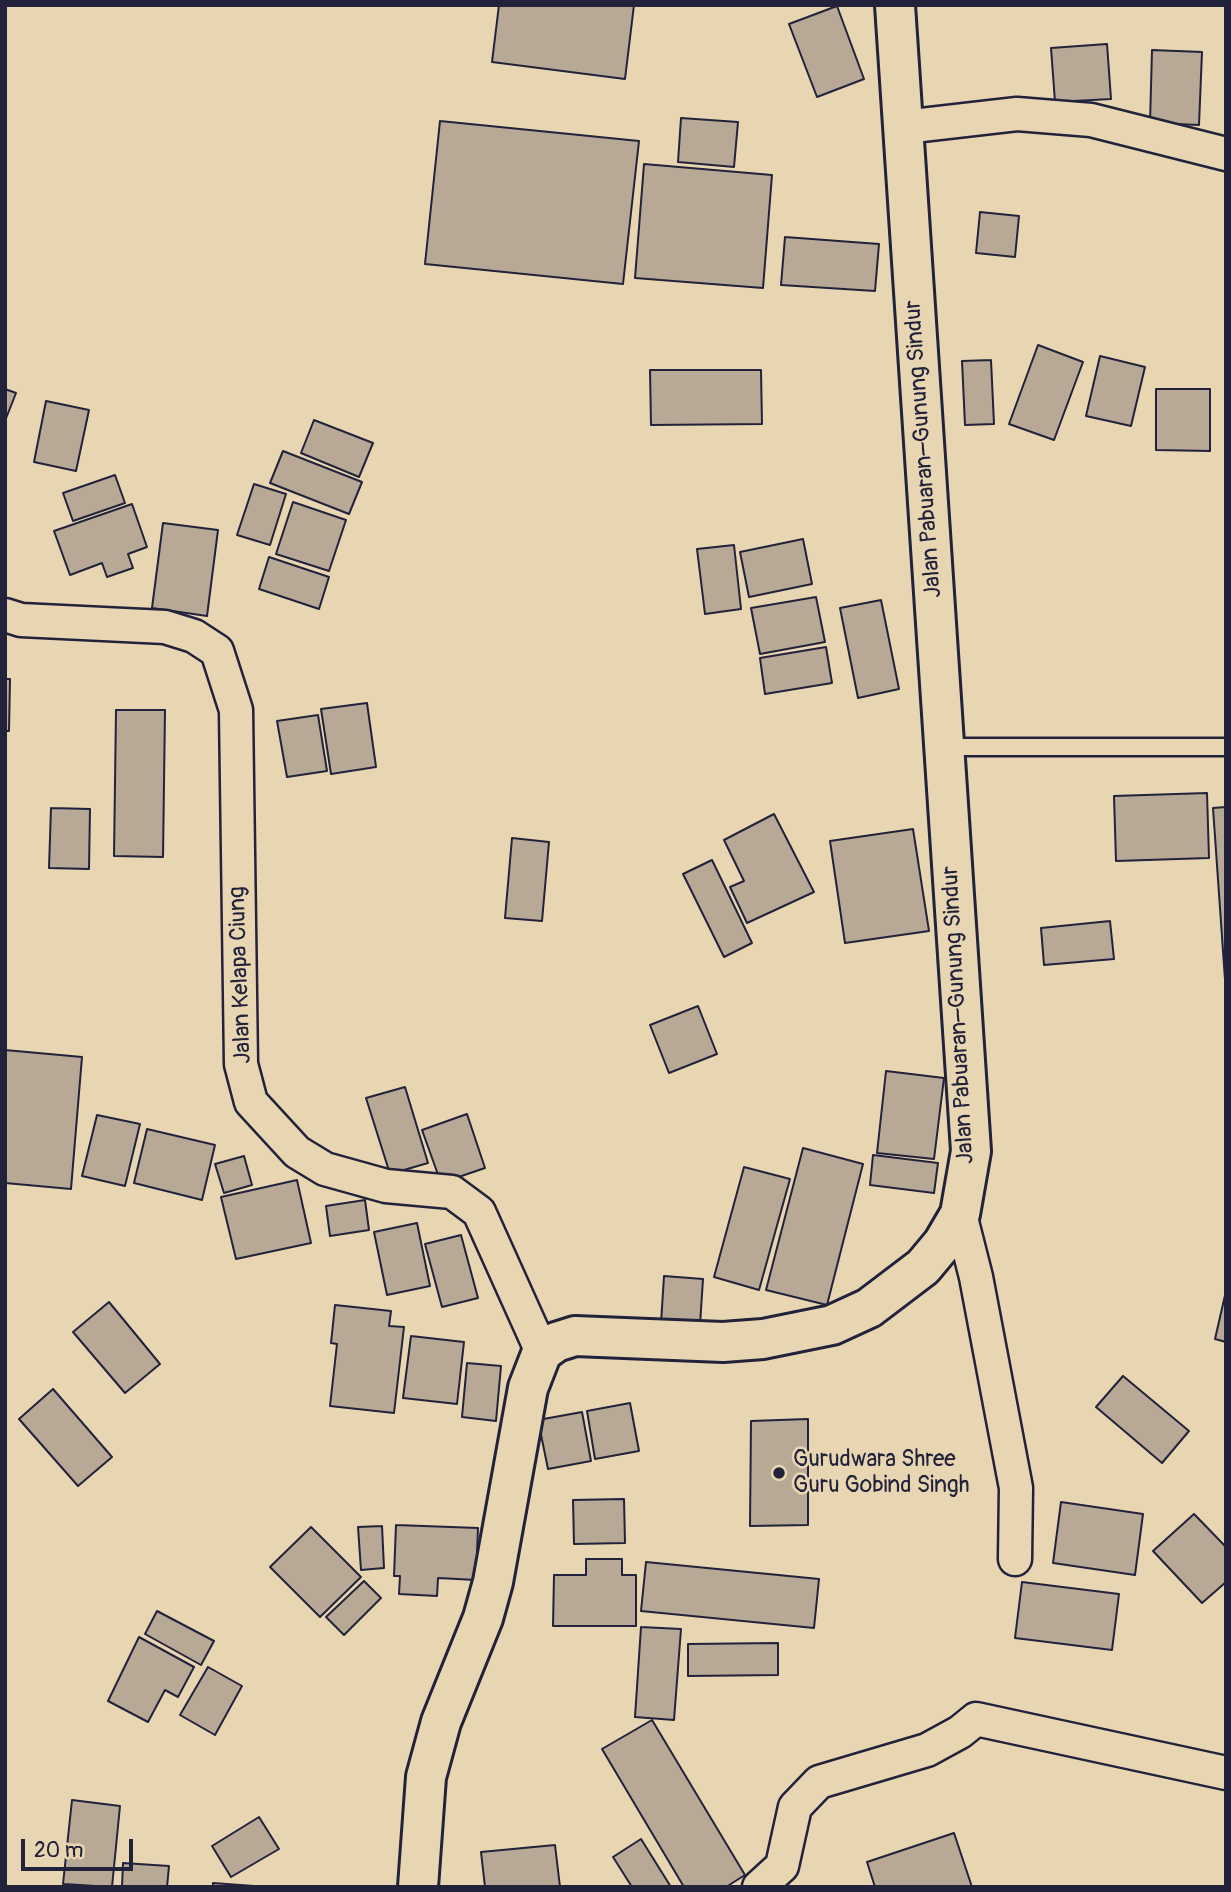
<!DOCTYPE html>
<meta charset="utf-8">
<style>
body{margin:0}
#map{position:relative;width:1231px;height:1892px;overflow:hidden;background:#e8d6b3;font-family:Pangolin,sans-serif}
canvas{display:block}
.frame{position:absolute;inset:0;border:7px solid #22223b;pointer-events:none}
.scale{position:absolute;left:21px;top:1839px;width:112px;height:32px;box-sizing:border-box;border:4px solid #22223b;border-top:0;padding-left:9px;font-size:21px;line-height:24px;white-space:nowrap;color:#22223b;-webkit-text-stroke:5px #e8d6b3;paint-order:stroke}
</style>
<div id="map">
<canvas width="1231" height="1892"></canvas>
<div class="frame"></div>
<div class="scale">20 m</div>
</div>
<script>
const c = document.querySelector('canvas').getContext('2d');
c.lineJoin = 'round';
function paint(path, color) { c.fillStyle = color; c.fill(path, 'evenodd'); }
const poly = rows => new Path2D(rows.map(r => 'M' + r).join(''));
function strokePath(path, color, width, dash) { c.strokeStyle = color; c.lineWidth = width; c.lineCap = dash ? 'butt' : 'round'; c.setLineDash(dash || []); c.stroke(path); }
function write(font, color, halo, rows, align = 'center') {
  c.font = font + ' Pangolin,sans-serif'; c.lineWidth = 5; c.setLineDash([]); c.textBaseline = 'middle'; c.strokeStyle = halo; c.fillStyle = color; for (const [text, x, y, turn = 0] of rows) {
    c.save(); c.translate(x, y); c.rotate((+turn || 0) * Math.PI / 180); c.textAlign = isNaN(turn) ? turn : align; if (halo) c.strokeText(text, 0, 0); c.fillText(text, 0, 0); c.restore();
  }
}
const building = poly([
 [499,5,634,5,625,79,492,62,499,5],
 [837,6,864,79,817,97,789,24,837,6],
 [1107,44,1111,99,1055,102,1051,48,1107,44],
 [1152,50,1202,52,1199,125,1150,123,1152,50],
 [681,118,738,122,734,167,678,162,681,118],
 [440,121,639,141,623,284,425,264,440,121],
 [644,164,772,175,763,288,635,278,644,164],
 [980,212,1019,216,1015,257,976,253,980,212],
 [785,237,879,244,875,291,781,285,785,237],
 [1038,345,1083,362,1054,440,1009,424,1038,345],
 [1100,356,1145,367,1131,426,1086,416,1100,356],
 [991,360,994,424,965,425,962,361,991,360],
 [650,370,761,370,762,424,651,425,650,370],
 [5,389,16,393,5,421,5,389],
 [1156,389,1210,389,1210,451,1156,450,1156,389],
 [46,401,89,410,76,471,34,462,46,401],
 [314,420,373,443,359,477,301,453,314,420],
 [283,451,362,482,349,514,270,483,283,451],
 [115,475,125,503,73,521,63,493,115,475],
 [254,484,286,494,270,545,237,535,254,484],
 [293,502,346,520,329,571,276,554,293,502],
 [132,504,147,547,128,554,133,568,107,577,102,563,70,575,54,531,132,504],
 [163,523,218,530,207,616,152,608,163,523],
 [803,539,812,584,749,597,740,552,803,539],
 [734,545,741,609,705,614,697,549,734,545],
 [269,557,329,577,319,609,259,589,269,557],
 [816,597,825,642,760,654,751,608,816,597],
 [881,600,899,689,858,698,840,608,881,600],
 [826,647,832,683,765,694,760,658,826,647],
 [5,679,10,679,9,731,5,731,5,679],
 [367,703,376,767,331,774,321,709,367,703],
 [116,710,165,710,163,857,114,856,116,710],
 [318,715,327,771,287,777,277,721,318,715],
 [1207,793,1209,858,1116,861,1114,796,1207,793],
 [1226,807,1226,994,1213,808,1226,807],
 [51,808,90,809,89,869,49,868,51,808],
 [774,814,814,892,747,923,730,887,744,881,724,840,774,814],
 [913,829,929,931,845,943,830,841,913,829],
 [512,838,549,842,542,921,505,918,512,838],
 [712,860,752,943,724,957,683,874,712,860],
 [1110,921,1114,959,1044,965,1041,928,1110,921],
 [698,1006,717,1054,669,1073,650,1025,698,1006],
 [5,1050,82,1057,71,1189,5,1183,5,1050],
 [886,1071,944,1078,934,1159,877,1153,886,1071],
 [405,1087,428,1163,390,1174,366,1098,405,1087],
 [467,1114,485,1168,441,1183,422,1130,467,1114],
 [97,1115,140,1124,125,1186,82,1176,97,1115],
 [147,1129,215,1145,202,1200,134,1183,147,1129],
 [803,1148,863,1164,827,1305,766,1290,803,1148],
 [873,1155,938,1163,934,1193,870,1185,873,1155],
 [244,1156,252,1185,224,1193,215,1164,244,1156],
 [744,1167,790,1179,759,1290,714,1277,744,1167],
 [297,1180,311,1243,236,1259,221,1197,297,1180],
 [365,1200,369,1230,330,1236,326,1206,365,1200],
 [417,1223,430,1286,387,1295,374,1232,417,1223],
 [461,1235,478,1298,442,1307,425,1244,461,1235],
 [664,1276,703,1279,700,1325,661,1323,664,1276],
 [1226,1291,1226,1342,1215,1339,1226,1291],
 [109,1302,160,1364,125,1393,73,1332,109,1302],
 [335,1305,391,1311,389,1326,404,1327,394,1413,330,1406,337,1344,331,1343,335,1305],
 [411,1336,464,1342,457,1404,403,1398,411,1336],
 [467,1363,501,1366,496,1421,462,1417,467,1363],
 [1123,1376,1189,1431,1162,1463,1096,1407,1123,1376],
 [53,1389,112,1457,78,1486,19,1419,53,1389],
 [630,1403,639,1451,595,1459,587,1411,630,1403],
 [582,1412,591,1461,548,1469,538,1420,582,1412],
 [808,1419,808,1525,750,1526,751,1421,808,1419],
 [624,1499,625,1543,574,1544,573,1500,624,1499],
 [1061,1502,1143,1514,1135,1575,1053,1563,1061,1502],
 [1194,1514,1226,1547,1226,1582,1202,1603,1153,1551,1194,1514],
 [396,1525,478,1528,476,1580,438,1578,437,1596,399,1594,400,1576,394,1576,396,1525],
 [382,1526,384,1568,361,1570,358,1527,382,1526],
 [311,1527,361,1577,320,1617,270,1567,311,1527],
 [586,1559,622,1559,622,1575,636,1575,636,1626,553,1626,554,1575,586,1575,586,1559],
 [646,1562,819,1579,814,1628,641,1611,646,1562],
 [364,1581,381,1598,344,1635,326,1617,364,1581],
 [1022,1582,1119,1594,1112,1650,1015,1638,1022,1582],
 [157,1611,214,1641,201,1665,145,1634,157,1611],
 [641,1627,681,1629,674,1720,635,1717,641,1627],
 [139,1637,194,1667,178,1697,165,1690,148,1722,108,1701,139,1637],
 [778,1643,778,1675,688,1676,688,1644,778,1643],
 [208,1667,242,1686,215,1735,180,1715,208,1667],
 [652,1720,745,1875,726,1887,684,1887,602,1749,652,1720],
 [72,1800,120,1806,112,1887,63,1884,72,1800],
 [259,1817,279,1849,231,1877,212,1846,259,1817],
 [954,1833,972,1887,875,1887,867,1862,954,1833],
 [641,1839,671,1887,632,1887,613,1857,641,1839],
 [555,1845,560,1887,485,1887,481,1852,555,1845],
 [123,1863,169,1866,167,1887,122,1887,123,1863],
 [213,1883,254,1886,254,1887,213,1887,213,1883]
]);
paint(building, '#b7a995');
strokePath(building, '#22223b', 2);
const service = poly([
 [945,747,1226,747]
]);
const minor = poly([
 [904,127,1017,114,1091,120,1226,154],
 [5,615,21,620,165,627,194,636,217,651,236,710,241,1064,251,1102,297,1152,325,1169,386,1186,452,1192,479,1212,542,1352],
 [960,1214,976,1277,1016,1488,1015,1559],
 [759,1887,782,1866,795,1807,819,1782,927,1750,960,1732,976,1719,1226,1773]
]);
const tertiary = poly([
 [418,1887,426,1777,441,1722,483,1618,493,1582,528,1388,542,1352,556,1342,575,1336,723,1342,763,1339,832,1325,869,1308,923,1267,943,1243,960,1214,971,1151,895,5]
]);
strokePath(service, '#22223b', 21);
strokePath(minor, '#22223b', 37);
strokePath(tertiary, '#22223b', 44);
strokePath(service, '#e8d6b3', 16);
strokePath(minor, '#e8d6b3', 32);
strokePath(tertiary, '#e8d6b3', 38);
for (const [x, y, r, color] of [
 [779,1473,7,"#22223b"]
]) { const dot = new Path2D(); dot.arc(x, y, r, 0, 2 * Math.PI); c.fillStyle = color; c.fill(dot); strokePath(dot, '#e8d6b3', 2.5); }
write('23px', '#22223b', '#e8d6b3', [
 ["Jalan Pabuaran–Gunung Sindur",924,449,-94],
 ["Jalan Kelapa Ciung",241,975,-92],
 ["Jalan Pabuaran–Gunung Sindur",959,1015,-93]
]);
write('23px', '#22223b', '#e8d6b3', [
 ["Gurudwara Shree",793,1460],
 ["Guru Gobind Singh",793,1486]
], 'left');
</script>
